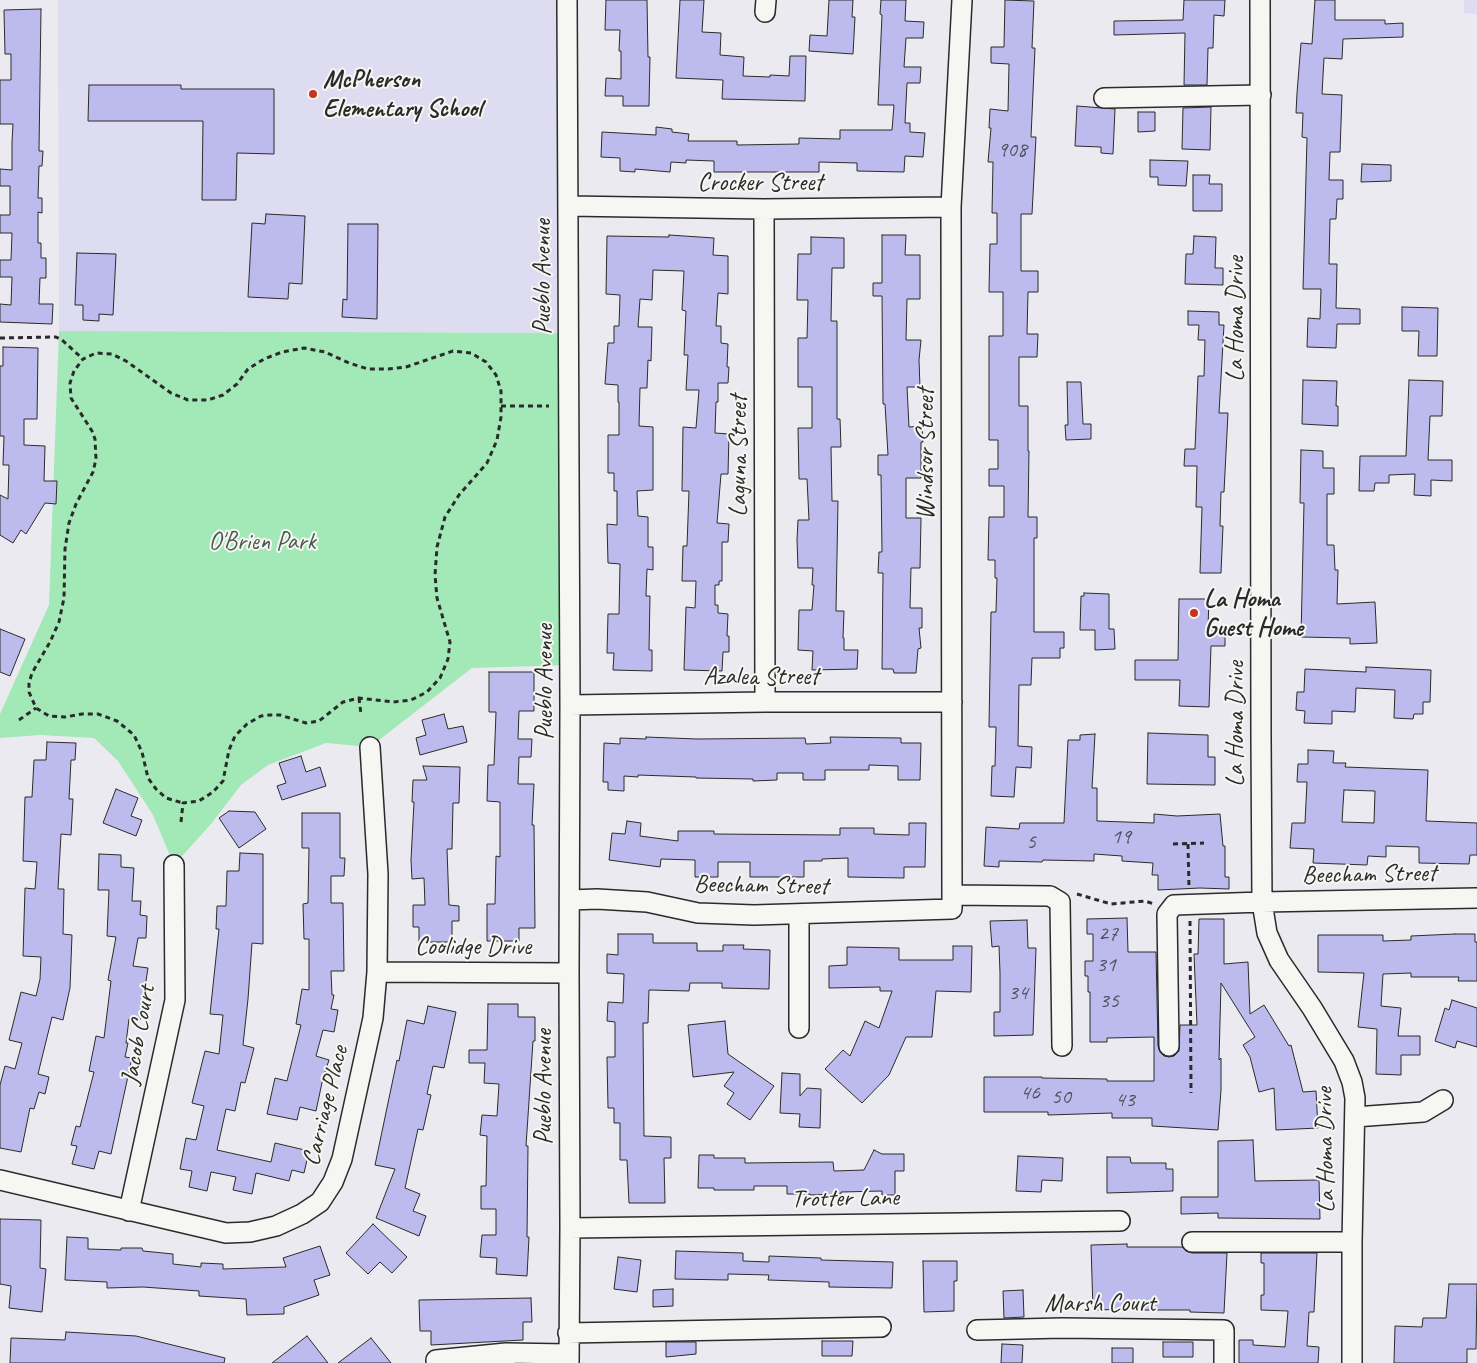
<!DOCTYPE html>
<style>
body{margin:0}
canvas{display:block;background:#ebeaf1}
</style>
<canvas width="1477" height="1363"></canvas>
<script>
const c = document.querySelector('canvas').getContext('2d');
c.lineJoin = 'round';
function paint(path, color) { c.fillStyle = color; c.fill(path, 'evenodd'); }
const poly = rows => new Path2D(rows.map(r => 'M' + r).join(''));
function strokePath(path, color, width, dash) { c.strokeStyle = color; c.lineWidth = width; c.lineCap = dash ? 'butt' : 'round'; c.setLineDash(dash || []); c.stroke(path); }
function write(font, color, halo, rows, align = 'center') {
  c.font = font + ' Caveat,sans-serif'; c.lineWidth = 4; c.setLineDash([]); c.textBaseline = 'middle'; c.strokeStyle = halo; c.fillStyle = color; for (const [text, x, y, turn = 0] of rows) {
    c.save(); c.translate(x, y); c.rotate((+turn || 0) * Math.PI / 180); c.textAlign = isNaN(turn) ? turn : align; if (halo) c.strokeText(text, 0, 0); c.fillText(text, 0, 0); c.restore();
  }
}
paint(poly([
 [58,0,567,0,569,333,59,331],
 [1464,0,1477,0,1477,14,1464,13]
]), '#dddcf0');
paint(poly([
 [59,331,569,333,570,665,472,668,370,747,326,743,268,765,241,785,211,824,174,865,153,815,118,761,94,738,40,735,0,738,0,714,49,605]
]), '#a2e9b7');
const building = poly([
 [606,0,647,0,648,57,650,57,649,106,623,106,623,96,605,96,606,78,621,79,621,51,619,51,620,30,605,30,606,0],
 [680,0,704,0,702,32,721,33,720,55,744,57,743,76,770,77,770,75,789,76,790,56,806,56,805,101,722,99,723,80,676,78,680,0],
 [829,0,853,0,852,17,855,17,853,54,809,51,810,35,827,36,829,0],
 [881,0,906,0,905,21,924,22,923,38,906,38,904,67,921,67,920,83,907,83,905,123,910,123,910,132,925,133,923,157,905,156,904,172,857,171,857,163,819,162,819,172,714,172,714,161,686,160,686,163,671,162,670,172,635,169,635,172,620,171,620,158,601,157,602,132,656,135,656,127,672,129,672,132,689,134,688,141,737,141,737,145,799,144,799,138,840,139,840,130,892,130,894,105,878,105,882,15,880,14,881,0],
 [1005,0,1034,1,1032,48,1035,48,1031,137,1036,137,1032,214,1021,214,1021,271,1038,271,1038,292,1028,292,1027,334,1038,334,1037,357,1019,357,1019,406,1028,406,1028,451,1029,451,1028,517,1037,517,1037,538,1034,538,1034,632,1064,632,1064,648,1060,648,1060,658,1032,658,1031,685,1019,685,1018,746,1032,747,1031,768,1016,767,1014,797,991,796,992,766,995,766,996,727,989,727,991,612,996,612,997,578,995,578,995,560,988,560,989,517,1004,517,1004,486,989,486,989,469,998,469,998,440,989,440,989,336,1003,336,1003,292,989,292,990,244,997,244,997,213,992,213,993,162,988,162,991,128,989,128,990,109,1008,111,1009,64,991,63,991,47,1004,47,1005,0],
 [1184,0,1225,0,1224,16,1214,15,1213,48,1208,48,1207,85,1184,85,1185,33,1114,35,1114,21,1183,20,1184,0],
 [1315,0,1335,0,1335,20,1385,20,1385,24,1403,23,1403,37,1343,39,1342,59,1324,58,1322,94,1342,95,1340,152,1330,152,1329,180,1343,180,1343,199,1337,199,1336,219,1330,219,1329,264,1337,264,1336,308,1360,309,1360,324,1337,324,1336,348,1307,347,1308,318,1320,319,1321,289,1303,289,1307,138,1302,137,1303,113,1296,113,1297,93,1301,43,1312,44,1315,0],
 [41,9,39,151,43,151,42,166,39,166,38,198,42,198,42,213,38,212,38,243,41,243,41,258,46,258,46,278,40,278,39,304,53,304,52,324,0,322,0,304,11,305,12,277,0,277,0,260,11,260,12,233,0,233,0,215,10,215,10,186,0,186,0,169,12,170,12,142,13,124,0,124,0,80,11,80,11,54,5,54,4,10,41,9],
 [89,85,181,85,181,89,274,89,274,154,237,153,236,200,202,200,203,121,88,121,89,85],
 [1077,106,1115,109,1113,154,1101,153,1101,147,1075,146,1077,106],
 [1211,107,1210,150,1182,149,1183,108,1211,107],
 [1138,112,1155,112,1155,131,1138,132,1138,112],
 [1150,160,1188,161,1186,186,1158,185,1158,177,1150,177,1150,160],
 [1362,164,1391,165,1391,181,1361,182,1362,164],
 [1193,175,1210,175,1209,184,1222,184,1222,211,1193,211,1193,175],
 [266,214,305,216,302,284,289,283,288,299,248,297,252,223,265,224,266,214],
 [348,224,378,224,377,319,342,317,343,299,347,300,348,224],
 [669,235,714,238,713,255,728,256,728,294,718,293,716,326,721,326,721,343,728,344,727,367,729,367,728,383,718,383,718,402,716,402,715,433,729,434,728,474,721,474,717,523,729,524,728,542,722,542,722,581,719,581,719,585,715,585,715,605,718,605,718,613,728,614,727,636,729,636,729,652,723,652,722,671,684,670,686,607,695,608,696,581,682,581,683,546,687,546,689,491,682,491,683,427,696,428,699,390,686,390,688,355,684,355,686,311,682,310,684,271,653,270,652,300,640,299,638,327,652,327,651,361,648,360,647,388,640,388,639,426,653,427,653,490,637,491,638,516,648,517,648,547,653,547,653,570,647,569,646,596,650,596,649,650,652,650,652,671,613,670,614,653,607,653,608,614,619,614,620,564,608,563,607,524,617,525,617,491,614,491,614,473,608,473,608,435,619,435,619,402,618,402,618,385,605,384,608,343,614,343,614,326,619,326,620,295,606,294,607,236,669,237,669,235],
 [882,235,906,235,905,255,920,255,920,299,907,299,906,340,921,340,919,360,920,387,907,387,909,427,922,426,923,442,921,442,921,478,906,478,906,518,921,518,920,568,911,568,910,608,922,608,922,628,919,628,921,648,918,649,916,673,894,673,893,669,882,669,883,573,878,573,879,552,882,552,881,475,878,475,878,455,888,455,885,404,883,404,882,296,873,296,873,283,882,283,882,235],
 [1194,236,1216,237,1215,268,1223,268,1223,285,1185,284,1186,254,1193,254,1194,236],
 [811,237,844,238,844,268,832,268,831,321,837,321,837,419,840,419,841,447,831,447,832,501,838,501,836,611,844,611,843,638,844,638,844,650,858,650,857,669,812,670,813,651,798,650,799,610,812,610,814,585,812,585,813,568,798,568,797,540,798,520,809,520,807,479,799,479,798,428,812,428,812,387,798,387,798,338,807,338,808,300,797,300,798,254,811,254,811,237],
 [77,253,116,254,113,315,99,314,99,321,83,320,83,305,75,305,77,253],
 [1402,307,1438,308,1437,356,1418,356,1419,331,1402,331,1402,307],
 [1188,311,1219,312,1219,325,1224,325,1219,413,1228,413,1224,492,1221,492,1220,526,1223,526,1221,573,1200,573,1202,507,1196,507,1197,466,1184,466,1185,449,1195,449,1198,376,1204,376,1205,340,1198,340,1199,325,1188,325,1188,311],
 [3,347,38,348,37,419,24,419,24,445,45,446,44,481,57,481,56,504,45,503,26,534,21,530,13,543,0,535,0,495,8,499,9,465,3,465,4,436,0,436,0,366,3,366,3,347],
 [1303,380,1337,381,1336,406,1338,406,1338,426,1302,424,1303,380],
 [1409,380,1443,381,1442,416,1430,416,1428,460,1452,460,1452,481,1431,480,1431,496,1414,495,1415,474,1389,475,1389,483,1375,483,1374,491,1359,491,1360,456,1406,456,1409,380],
 [1067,382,1081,382,1083,424,1091,424,1091,439,1066,440,1065,425,1068,425,1067,382],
 [1301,450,1323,451,1323,468,1334,468,1334,494,1327,494,1327,545,1334,545,1335,570,1338,570,1337,604,1375,602,1377,643,1350,644,1350,638,1301,637,1304,503,1300,503,1301,450],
 [1084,593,1109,594,1109,629,1114,629,1115,649,1095,650,1095,630,1080,630,1081,596,1084,596,1084,593],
 [1179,599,1209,599,1208,627,1225,628,1225,646,1211,646,1209,707,1179,706,1180,680,1135,680,1135,660,1178,660,1179,599],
 [0,629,25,639,10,676,0,672,0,629],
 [1366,667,1431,670,1430,702,1423,702,1423,714,1414,714,1413,719,1394,718,1395,690,1356,688,1355,712,1332,711,1332,724,1304,723,1305,711,1296,710,1297,692,1304,692,1305,669,1366,672,1366,667],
 [489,672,534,672,534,711,519,711,518,739,532,739,531,757,519,757,518,784,534,784,532,825,534,825,535,928,519,928,519,941,487,941,487,904,495,904,496,856,500,857,500,802,487,801,488,765,494,765,496,712,489,712,489,672],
 [444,714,448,729,463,726,467,742,420,755,416,738,426,735,422,720,444,714],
 [1148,733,1208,735,1208,757,1215,757,1215,785,1147,784,1148,733],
 [1095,734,1092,788,1097,788,1097,821,1154,823,1154,814,1177,816,1220,814,1223,846,1225,846,1225,877,1229,877,1229,889,1200,888,1158,890,1158,875,1152,875,1153,863,1122,861,1122,856,1094,854,1094,861,1043,860,1042,862,999,861,999,867,984,866,986,827,1019,829,1020,823,1064,823,1068,740,1080,740,1080,735,1095,734],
 [646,737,697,739,805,738,806,744,831,743,830,737,901,738,901,743,921,743,920,780,898,780,898,766,869,765,869,770,825,770,825,780,803,780,803,773,777,773,777,780,753,781,753,779,696,778,696,777,638,775,638,777,624,776,624,791,608,790,608,782,603,782,604,743,620,744,620,738,646,739,646,737],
 [47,742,76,743,75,760,71,760,69,799,73,799,71,835,61,834,58,889,64,889,63,934,72,935,70,988,63,1020,52,1017,38,1074,49,1077,45,1094,39,1092,34,1109,30,1108,21,1152,0,1148,0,1085,5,1066,15,1069,22,1043,9,1040,21,992,36,996,40,979,41,957,23,956,25,888,35,889,37,862,23,861,25,797,32,797,34,760,46,760,47,742],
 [1308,750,1334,751,1333,763,1346,763,1345,767,1428,770,1426,821,1477,823,1477,855,1470,855,1469,864,1419,863,1419,847,1386,846,1386,857,1368,856,1367,865,1313,863,1314,849,1290,848,1292,823,1305,823,1307,782,1297,782,1298,764,1308,764,1308,750],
 [1344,790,1375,791,1374,823,1342,822,1344,790],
 [301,756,306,772,320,767,326,786,282,800,277,786,286,783,279,763,301,756],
 [423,766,460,767,459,803,453,803,452,849,447,849,449,905,459,906,459,921,452,921,452,942,419,942,419,927,413,927,413,905,425,905,424,878,412,879,411,860,414,802,412,802,413,780,427,780,423,766],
 [116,789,138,798,131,816,142,820,136,836,103,823,116,789],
 [229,811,255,812,266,829,239,848,219,818,229,811],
 [302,813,340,813,340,858,345,858,344,876,331,876,331,903,343,903,344,971,331,971,332,995,334,995,331,1009,338,1010,334,1032,323,1030,316,1056,329,1060,323,1078,316,1111,300,1107,297,1120,267,1114,275,1078,287,1081,301,1025,296,1024,302,989,309,990,309,939,304,939,303,904,308,903,309,848,302,848,302,813],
 [627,821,641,823,640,836,678,841,678,831,714,831,714,834,840,835,840,828,874,828,874,834,909,835,909,823,926,823,925,867,904,867,904,878,848,877,848,858,822,859,822,861,804,861,804,877,750,877,750,862,718,862,718,877,695,877,695,860,661,859,660,867,609,860,612,833,625,834,627,821],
 [240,853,263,854,263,944,252,943,248,999,243,1045,254,1048,245,1083,241,1082,235,1111,226,1109,217,1150,271,1162,275,1143,309,1151,304,1173,292,1170,289,1181,256,1173,252,1194,233,1190,236,1177,211,1172,207,1191,189,1187,192,1171,180,1169,186,1138,196,1140,204,1106,192,1103,205,1051,219,1054,223,1015,210,1014,219,929,216,929,217,906,226,906,227,871,239,871,240,853],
 [99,854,121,855,121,867,134,868,132,901,141,901,140,915,147,916,146,938,138,938,133,966,148,968,140,1020,129,1019,126,1043,128,1043,125,1057,132,1058,111,1154,99,1151,94,1169,72,1164,77,1146,71,1145,76,1126,80,1127,94,1072,89,1071,96,1036,104,1038,111,981,108,980,116,937,107,936,109,890,98,890,99,854],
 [1127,918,1128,952,1156,952,1158,1046,1160,1052,1164,1056,1169,1057,1174,1056,1179,1051,1180,1025,1197,1025,1194,954,1198,954,1199,919,1224,919,1224,964,1248,962,1250,1014,1264,1005,1289,1046,1291,1045,1303,1092,1316,1091,1318,1128,1276,1130,1274,1088,1259,1092,1250,1057,1243,1045,1255,1037,1221,983,1219,1060,1221,1058,1221,1090,1218,1130,1152,1126,1152,1118,1112,1118,1112,1113,1048,1115,1048,1112,984,1112,984,1077,1042,1077,1042,1078,1107,1079,1107,1081,1154,1081,1154,1037,1107,1038,1107,1042,1090,1042,1090,992,1088,992,1088,976,1085,976,1085,961,1093,961,1093,934,1087,934,1087,919,1127,918],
 [1027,920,1028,948,1036,948,1033,1035,994,1036,994,1012,1000,1012,1000,973,999,946,992,947,990,921,1027,920],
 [618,934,653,934,653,943,697,943,697,951,723,951,723,945,744,945,743,949,770,950,769,989,722,988,722,983,690,983,689,991,649,990,648,1023,643,1023,644,1136,671,1137,671,1158,664,1158,665,1203,629,1203,627,1160,620,1160,620,1123,614,1123,614,1108,608,1108,607,1057,615,1057,615,1022,607,1021,608,1002,623,1003,624,974,607,973,607,954,618,955,618,934],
 [1455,934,1475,934,1475,942,1477,942,1477,981,1458,981,1459,977,1411,977,1411,973,1383,974,1381,1006,1401,1008,1398,1036,1420,1036,1420,1055,1401,1055,1401,1075,1376,1074,1377,1029,1358,1027,1364,973,1318,972,1318,935,1383,935,1383,941,1411,940,1411,936,1455,934],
 [953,946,972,946,971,992,936,991,932,1037,906,1037,889,1075,862,1103,825,1069,843,1050,850,1056,865,1021,879,1028,892,991,880,991,880,987,829,988,829,966,847,965,847,947,899,948,899,960,953,960,953,946],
 [1452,1000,1477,1008,1477,1047,1457,1041,1455,1048,1435,1041,1445,1008,1449,1010,1452,1000],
 [488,1004,518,1004,518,1017,535,1017,535,1041,533,1041,526,1146,528,1146,527,1237,529,1237,527,1276,496,1274,497,1258,480,1257,482,1235,496,1235,496,1209,481,1209,481,1186,486,1186,487,1136,480,1135,482,1115,497,1116,499,1084,484,1083,485,1063,469,1063,469,1050,487,1050,488,1004],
 [428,1006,456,1012,444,1068,433,1066,427,1094,431,1095,423,1130,418,1129,405,1188,420,1194,413,1211,426,1216,419,1236,376,1218,395,1169,375,1165,397,1060,399,1061,407,1020,424,1024,428,1006],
 [725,1021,728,1054,774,1086,750,1120,727,1104,734,1093,724,1086,734,1072,693,1077,688,1025,725,1021],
 [782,1073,800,1074,800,1096,807,1088,821,1089,820,1128,799,1127,800,1114,780,1113,782,1073],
 [1253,1140,1255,1181,1319,1180,1320,1219,1218,1218,1218,1213,1181,1214,1181,1197,1218,1197,1218,1141,1253,1140],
 [874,1150,882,1154,904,1154,904,1171,895,1171,895,1195,882,1195,882,1191,841,1192,841,1194,810,1195,810,1194,787,1194,787,1186,754,1186,754,1190,714,1190,714,1188,698,1188,699,1155,714,1155,714,1158,745,1158,745,1163,833,1162,834,1171,864,1170,874,1150],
 [1018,1156,1063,1158,1062,1181,1042,1180,1041,1192,1016,1191,1018,1156],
 [1107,1157,1130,1157,1131,1163,1166,1163,1166,1169,1173,1169,1173,1191,1107,1193,1107,1157],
 [0,1219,41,1220,40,1268,46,1269,42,1312,9,1308,11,1286,0,1284,0,1219],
 [373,1224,407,1257,392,1273,380,1262,368,1274,346,1253,373,1224],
 [67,1237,88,1238,88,1249,121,1250,121,1248,142,1248,143,1251,173,1254,173,1264,201,1267,201,1263,223,1264,223,1269,286,1267,283,1258,320,1246,330,1275,314,1280,319,1295,284,1307,284,1314,247,1315,246,1299,199,1296,199,1291,143,1287,107,1288,107,1282,65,1280,67,1237],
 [1127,1244,1127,1247,1182,1247,1186,1251,1192,1253,1227,1253,1224,1313,1190,1312,1190,1310,1137,1310,1137,1309,1093,1310,1091,1245,1127,1244],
 [676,1251,743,1253,743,1261,769,1262,769,1256,821,1258,821,1260,893,1262,892,1288,829,1287,829,1282,768,1280,769,1275,728,1274,728,1280,675,1279,676,1251],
 [1261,1253,1317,1253,1314,1312,1309,1312,1307,1346,1319,1347,1318,1363,1239,1363,1239,1340,1253,1340,1253,1345,1285,1347,1288,1311,1261,1310,1261,1295,1264,1295,1264,1263,1261,1263,1261,1253],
 [618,1257,641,1260,637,1292,614,1289,618,1257],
 [923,1261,957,1261,957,1281,954,1281,954,1311,924,1312,923,1261],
 [1449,1284,1477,1284,1476,1349,1467,1349,1467,1363,1394,1363,1395,1326,1422,1327,1423,1318,1446,1318,1449,1284],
 [673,1289,673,1306,653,1307,653,1290,673,1289],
 [1023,1290,1024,1317,1004,1318,1003,1291,1023,1290],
 [531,1298,532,1322,523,1322,523,1340,431,1345,431,1331,420,1331,419,1300,531,1298],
 [66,1332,136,1336,225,1358,224,1363,10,1363,11,1338,65,1340,66,1332],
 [307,1336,328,1363,272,1363,307,1336],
 [371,1338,391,1363,338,1363,371,1338],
 [822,1341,853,1341,852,1356,822,1356,822,1341],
 [666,1342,696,1342,696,1354,666,1357,666,1342],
 [1163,1342,1193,1342,1193,1357,1163,1357,1163,1342],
 [1002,1344,1023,1345,1022,1363,1001,1363,1002,1344],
 [1112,1348,1133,1348,1133,1363,1112,1363,1112,1348]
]);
paint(building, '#bdbbed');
strokePath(building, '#2b2b2b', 1);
const minor = poly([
 [567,0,570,705,569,973,570,1228,569,1363],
 [1260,0,1261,738,1262,902,1267,933,1279,960,1312,1008,1344,1061,1352,1082,1355,1098,1352,1242,1352,1363],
 [765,12,766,0],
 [1104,98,1261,95],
 [568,206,764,209,951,207],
 [764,209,765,702],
 [570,705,765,702,952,702],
 [953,895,1050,896,1060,902,1062,1046],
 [570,900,597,899,647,902,698,913,754,915,952,909,951,207,962,0],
 [377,972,569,973],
 [799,1028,799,915],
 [1169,1046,1167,914,1174,905,1262,902,1477,898],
 [1355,1117,1423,1112,1443,1100],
 [0,1180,226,1233,250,1232,276,1226,302,1214,320,1202,333,1182,342,1159,373,1018,377,972,378,874,370,747],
 [129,1211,175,1000,174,865],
 [570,1228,1120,1221],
 [1192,1242,1352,1242],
 [977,1330,1062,1328,1224,1330,1224,1363],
 [568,1333,881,1327],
 [436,1360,506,1353],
 [505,1363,506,1353,568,1354]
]);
strokePath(minor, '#2b2b2b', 22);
strokePath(poly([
 [0,338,56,337,62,340,83,359],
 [501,406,549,406],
 [359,698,361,714],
 [19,720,36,708],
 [181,822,183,803,199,801,213,792,223,781,229,750,235,736,247,724,261,716,270,715,280,715,306,723,319,721,343,702,359,698,393,702,411,700,427,692,440,678,448,659,450,642,437,598,435,575,437,547,445,517,459,495,487,463,497,440,501,417,501,391,496,375,486,362,471,353,453,351,406,367,388,369,368,369,349,363,325,352,304,348,282,352,264,359,248,369,237,384,223,395,208,400,188,400,171,393,126,361,112,354,96,353,83,359,74,371,70,383,71,398,92,431,95,439,96,459,93,472,76,504,69,523,65,549,64,598,59,622,50,642,32,673,29,683,29,692,36,708,49,716,65,717,82,714,98,714,117,721,134,735,142,752,148,778,156,789,166,798,183,803],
 [1173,844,1204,843],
 [1188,844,1189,888],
 [1077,894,1111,904,1145,901,1154,904],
 [1190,921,1191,1093]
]), '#2b2b2b', 3, [5, 4]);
strokePath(minor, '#f6f6f2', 19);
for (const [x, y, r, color] of [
 [313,94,5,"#c8321e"],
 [1194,613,5,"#c8321e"]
]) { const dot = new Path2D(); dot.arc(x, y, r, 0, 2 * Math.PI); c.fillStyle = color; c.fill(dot); strokePath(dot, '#f6f6f2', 2); }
write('22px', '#504f5c', null, [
 ["908",1012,150],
 ["19",1121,837],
 ["5",1031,842],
 ["27",1108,934],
 ["31",1106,965],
 ["34",1018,993],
 ["35",1109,1001],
 ["46",1030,1093],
 ["50",1061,1097],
 ["43",1125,1100]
]);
write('bold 25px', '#2b2b2b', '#f6f6f2', [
 ["McPherson",323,80],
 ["Elementary School",323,109],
 ["La Homa",1204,599],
 ["Guest Home",1204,628]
], 'left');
write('25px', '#2b2b2b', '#f6f6f2', [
 ["Crocker Street",760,183],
 ["Pueblo Avenue",543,277,-90],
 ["La Homa Drive",1236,319,-90],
 ["Windsor Street",926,454,-90],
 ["Laguna Street",739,456,-90],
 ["Azalea Street",761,677],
 ["Pueblo Avenue",545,682,-90],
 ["La Homa Drive",1236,724,-90],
 ["Beecham Street",1369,875,-1],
 ["Beecham Street",761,886,1],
 ["Coolidge Drive",473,947],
 ["Jacob Court",139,1035,-80],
 ["Pueblo Avenue",544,1087,-90],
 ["Carriage Place",326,1106,-76],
 ["La Homa Drive",1326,1150,-91],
 ["Trotter Lane",845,1199,-1],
 ["Marsh Court",1100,1304]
]);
write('25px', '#495a4e', '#f6f6f2', [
 ["O'Brien Park",262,542]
]);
</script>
